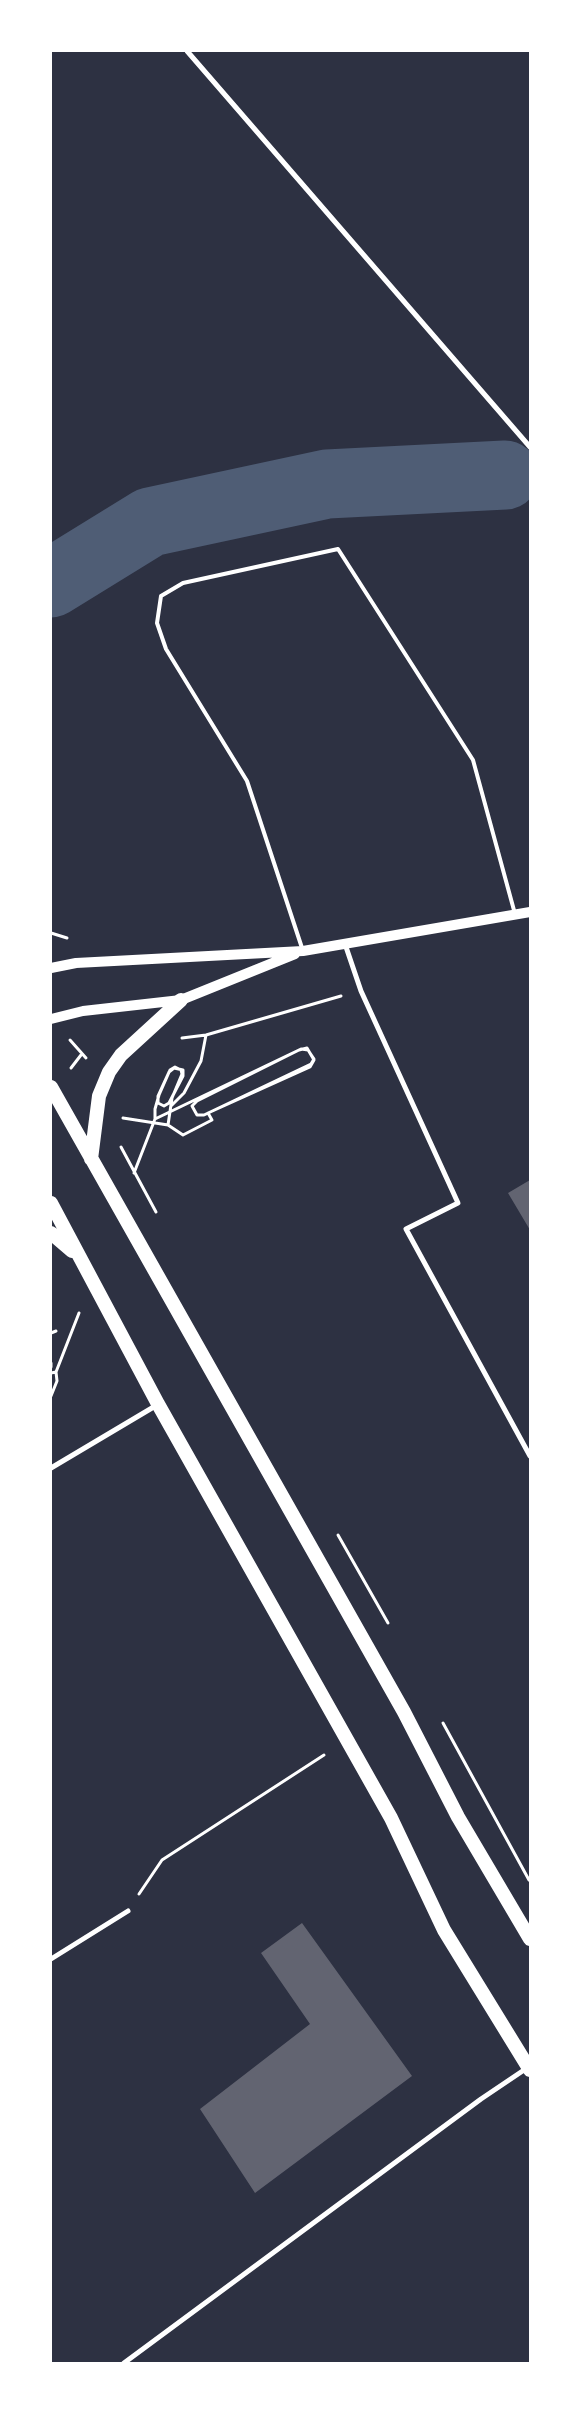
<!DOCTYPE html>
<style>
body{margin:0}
#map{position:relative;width:581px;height:2414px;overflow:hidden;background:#2d3142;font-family:Manrope,sans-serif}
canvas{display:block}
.frame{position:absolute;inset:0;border:52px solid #fff;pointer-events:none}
</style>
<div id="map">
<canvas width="581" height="2414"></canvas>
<div class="frame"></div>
</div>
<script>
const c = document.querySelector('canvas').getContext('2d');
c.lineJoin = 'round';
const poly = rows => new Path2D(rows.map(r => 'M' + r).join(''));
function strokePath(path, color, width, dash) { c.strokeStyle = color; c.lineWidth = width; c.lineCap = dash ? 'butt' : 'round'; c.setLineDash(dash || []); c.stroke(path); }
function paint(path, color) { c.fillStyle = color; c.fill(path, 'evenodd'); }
strokePath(poly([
 [51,583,150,522,327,484,505,475]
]), '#4f5d75', 69);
paint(poly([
 [530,1180,530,1230,508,1193],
 [302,1923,412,2076,255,2193,200,2109,310,2024,261,1953]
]), '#626471');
strokePath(poly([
 [51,933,67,938],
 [182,1038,206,1035,341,996],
 [70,1040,86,1058],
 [71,1068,81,1055],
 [174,1068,183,1070,183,1076,169,1103,164,1106,158,1103,158,1096,169,1072,174,1068],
 [171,1106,184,1093,201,1061,206,1035],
 [123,1118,168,1125,183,1135,212,1120,208,1113,310,1067,314,1060,307,1048,299,1050,197,1101,192,1106,197,1115,204,1115,311,1064,314,1059,308,1050,301,1049,155,1119,134,1173],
 [155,1119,155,1109,159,1095,170,1070,175,1067,181,1070,182,1074,172,1098,168,1125],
 [121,1147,156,1212],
 [51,1333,56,1331],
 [51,1363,51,1367],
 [51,1373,56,1372],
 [51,1396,57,1381,56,1372,79,1313],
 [338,1535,388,1623],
 [443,1723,529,1880],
 [139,1894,162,1860,324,1755]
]), '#fff', 3);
strokePath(poly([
 [303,951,247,781,166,649,157,623,161,596,183,583,338,549,473,760,515,914]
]), '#fff', 4);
strokePath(poly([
 [187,51,530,447],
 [345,944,361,991,458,1203,406,1229,530,1456],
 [51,1468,157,1405],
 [51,1959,128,1911],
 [124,2363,481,2099,527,2068]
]), '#fff', 5);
strokePath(poly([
 [51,968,76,963,303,951,530,912],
 [51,1019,83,1011,181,1000,295,954]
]), '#fff', 10);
strokePath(poly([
 [51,1087,404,1712,458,1817,530,1939],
 [91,1159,99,1096,109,1072,121,1055,181,1000],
 [51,1203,158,1404,391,1818,444,1930,530,2070],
 [51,1233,72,1251]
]), '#fff', 14);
</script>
